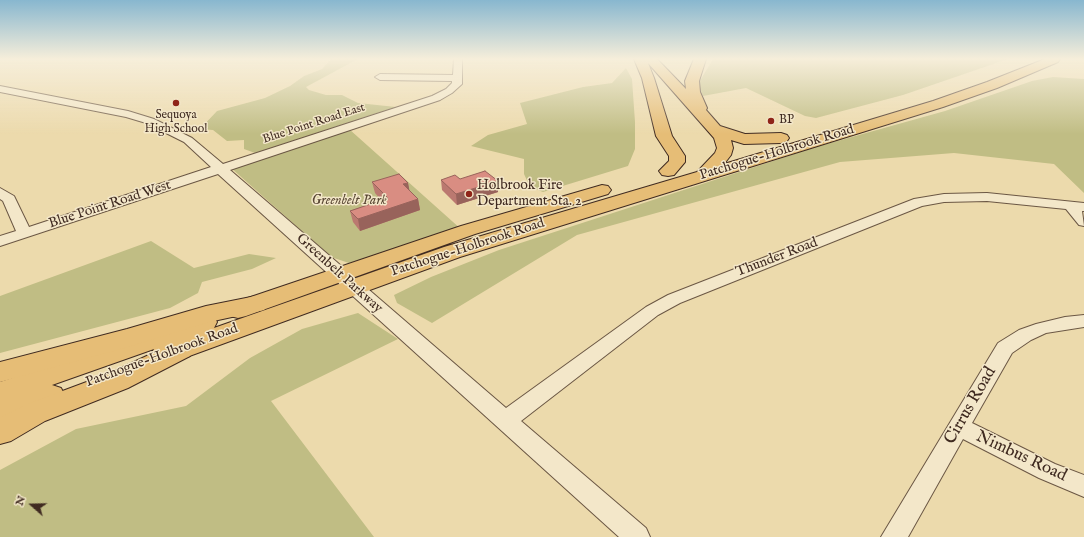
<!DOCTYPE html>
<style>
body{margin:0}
#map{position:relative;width:1084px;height:537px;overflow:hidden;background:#ecdaac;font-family:"IM FELL English",serif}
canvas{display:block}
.north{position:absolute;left:12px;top:485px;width:40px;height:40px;-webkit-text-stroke:3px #f3e7c9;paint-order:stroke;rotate:290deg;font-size:11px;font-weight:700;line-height:16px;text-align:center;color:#402b21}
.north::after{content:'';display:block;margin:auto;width:14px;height:18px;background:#402b21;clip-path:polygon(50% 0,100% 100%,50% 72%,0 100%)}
</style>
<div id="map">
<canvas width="1084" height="537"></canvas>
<div class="north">N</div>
</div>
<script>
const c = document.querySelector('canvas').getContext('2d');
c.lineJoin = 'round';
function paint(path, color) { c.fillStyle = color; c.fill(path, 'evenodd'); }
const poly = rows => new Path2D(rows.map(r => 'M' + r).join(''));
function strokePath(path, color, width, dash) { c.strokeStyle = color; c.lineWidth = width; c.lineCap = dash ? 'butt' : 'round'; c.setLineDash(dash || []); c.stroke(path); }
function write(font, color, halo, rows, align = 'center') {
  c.font = font + ' "IM FELL English",serif'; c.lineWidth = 3; c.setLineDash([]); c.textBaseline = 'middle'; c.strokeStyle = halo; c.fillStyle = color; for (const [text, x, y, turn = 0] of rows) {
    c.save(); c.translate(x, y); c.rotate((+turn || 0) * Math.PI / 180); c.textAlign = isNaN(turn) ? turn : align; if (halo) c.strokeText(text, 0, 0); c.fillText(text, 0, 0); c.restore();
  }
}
paint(poly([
 [331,59,358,59,306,87,309,90,326,95,342,95,358,103,396,107,255,153,244,149,244,140,227,141,213,130,200,129,217,111,265,98,290,86,304,76,322,69],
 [713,59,1008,59,903,95,816,118,805,116,746,88,703,96,698,84],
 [626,68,632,79,635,122,635,149,628,166,543,192,530,187,524,174,524,159,471,146,488,135,527,124,520,103,583,87,612,83],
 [1053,77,1084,79,1084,193,1054,164,954,153,840,162,577,235,432,323,397,303,394,295,431,277,499,250,816,147,945,111,1032,81],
 [349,129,462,230,349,263,331,257,230,167],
 [151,241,194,268,249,254,276,258,252,269,202,282,198,293,170,308,0,353,0,296],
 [358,313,398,339,271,401,374,537,0,537,0,470,76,429,186,406,250,358,302,329]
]), '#c0bd84');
const minor = poly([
 [454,59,462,59,462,84,452,93,440,100,230,170,506,408,646,307,668,295,914,199,944,194,987,193,1084,203,1084,211,1082,211,1084,226,1079,225,1066,209,987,201,944,202,922,206,680,303,658,315,521,421,646,528,650,537,619,537,218,174,0,246,0,236,16,231,3,201,0,199,0,188,14,196,29,227,211,167,184,142,146,123,126,117,0,92,0,86,128,111,154,119,192,138,223,164,432,96,446,89,452,83,452,81,380,80,375,77,380,74,453,75,454,59],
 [1084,315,1084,327,1046,333,1031,340,1012,353,972,423,1055,464,1084,475,1084,497,1039,478,963,439,908,537,881,537,998,343,1019,330,1036,324,1065,317,1084,315]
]);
const primary = poly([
 [634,59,657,59,686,89,685,81,694,59,706,59,699,81,700,92,707,108,706,110,720,126,745,134,781,133,787,135,789,138,787,141,781,143,744,144,731,140,733,148,731,155,724,164,933,101,987,82,1045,59,1060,59,1058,62,997,88,943,107,460,257,173,362,164,365,155,362,151,355,154,349,52,385,61,388,65,396,61,404,0,426,0,382,205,314,214,316,217,322,214,328,444,247,697,172,715,153,717,148,714,138,648,63,654,78,672,136,685,156,685,162,674,175,668,176,662,175,659,171,669,161,669,156,656,136,642,78,634,59],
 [602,185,608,186,611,190,608,194,475,234,246,316,238,318,230,316,226,310,230,304,461,226,602,185]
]);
const trunk = poly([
 [256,296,264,298,268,304,264,310,209,322,128,347,0,382,0,362,127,329,206,306,256,296],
 [181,340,190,342,194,349,190,356,128,388,45,421,11,441,0,444,0,418,25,405,108,374,181,340]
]);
strokePath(minor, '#6b5744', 2);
strokePath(primary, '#402b21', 2);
strokePath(trunk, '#402b21', 2);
paint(minor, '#f3e7c9');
paint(primary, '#e6bd76');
paint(trunk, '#e6bd76');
paint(poly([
 [441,180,498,181,498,192,457,205,442,190],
 [372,182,408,183,409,191,418,199,420,210,360,231,353,222,350,211,381,200,375,193]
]), '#bb7970');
paint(poly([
 [498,181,498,192,457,205,456,194],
 [408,183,410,193,403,184],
 [418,199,420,210,360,231,358,219]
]), '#98635b');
const building = poly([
 [485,171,498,181,456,194,441,180,455,175,460,179,485,171],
 [399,174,408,183,403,184,418,199,358,219,350,211,388,198,372,182,399,174]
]);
paint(building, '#d98d82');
strokePath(building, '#98635b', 1);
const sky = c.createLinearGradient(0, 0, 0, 134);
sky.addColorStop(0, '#88b7cf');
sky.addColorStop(0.44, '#f6eeda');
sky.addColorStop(1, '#f6eeda00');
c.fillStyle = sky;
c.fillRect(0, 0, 1084, 134);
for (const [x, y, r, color] of [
 [176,103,4,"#8f2418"],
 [771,121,4,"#8f2418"],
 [469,194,4,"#8f2418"]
]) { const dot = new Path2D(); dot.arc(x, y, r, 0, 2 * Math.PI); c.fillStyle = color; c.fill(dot); strokePath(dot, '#f3e7c9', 1.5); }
write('12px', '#402b21', '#f3e7c9', [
 ["Sequoya",176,116],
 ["High School",176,130],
 ["BP",779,121,"left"]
]);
write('12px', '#402b21', '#f3e7c9', [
 ["Blue Point Road East",314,124,-18]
]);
write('14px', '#402b21', '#f3e7c9', [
 ["Patchogue-Holbrook Road",777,153,-17],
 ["Blue Point Road West",110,205,-18],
 ["Patchogue-Holbrook Road",468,248,-18],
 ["Thunder Road",777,258,-21],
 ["Greenbelt Parkway",339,274,42],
 ["Patchogue-Holbrook Road",162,356,-20]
]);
write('14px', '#402b21', '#f3e7c9', [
 ["Holbrook Fire",477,186],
 ["Department Sta. 2",477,202]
], 'left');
write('italic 14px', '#5a4835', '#f3e7c9', [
 ["Greenbelt Park",349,201]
]);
write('17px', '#402b21', '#f3e7c9', [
 ["Cirrus Road",971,406,-60],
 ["Nimbus Road",1021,457,25]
]);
</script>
